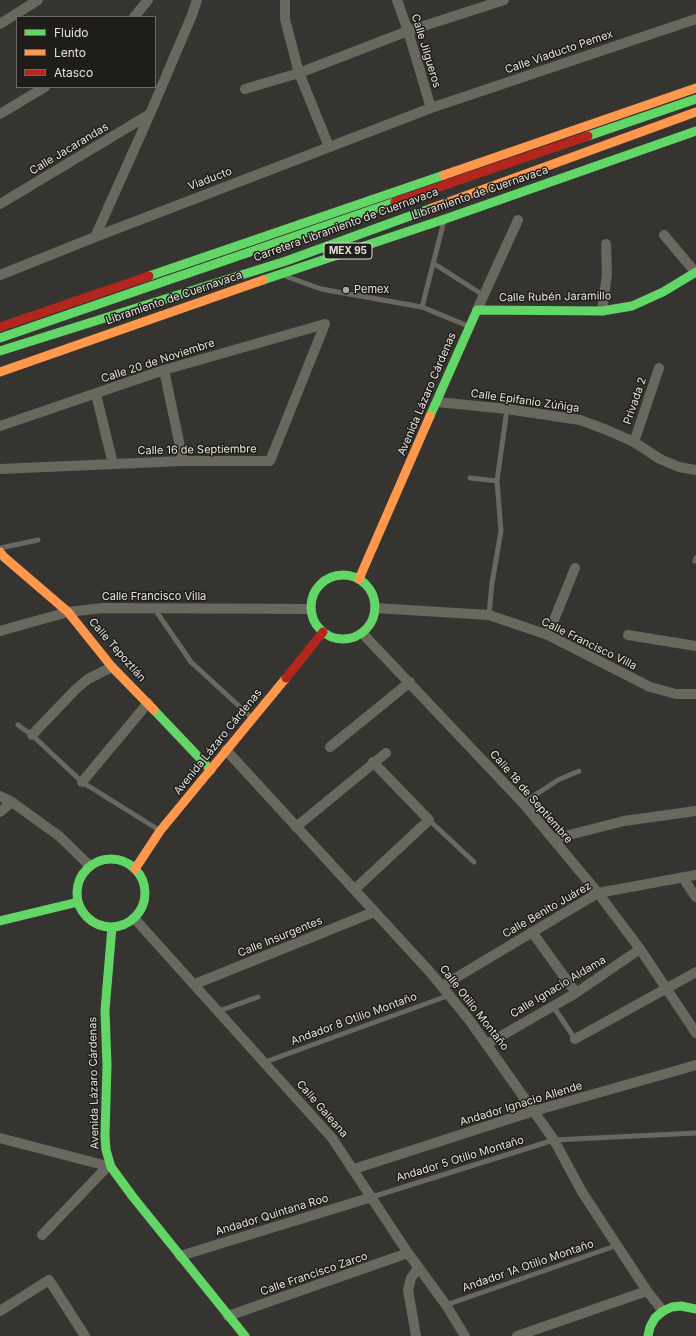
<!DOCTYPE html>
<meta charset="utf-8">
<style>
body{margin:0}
#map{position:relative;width:696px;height:1336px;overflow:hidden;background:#363431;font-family:Inter,sans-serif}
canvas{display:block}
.legend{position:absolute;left:16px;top:16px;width:140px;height:72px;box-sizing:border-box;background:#1f1d19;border:1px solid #6e6b67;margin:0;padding:5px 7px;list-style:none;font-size:12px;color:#e4e1dd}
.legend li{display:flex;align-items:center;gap:8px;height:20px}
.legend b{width:20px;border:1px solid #6e6b67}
</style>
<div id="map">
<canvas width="696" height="1336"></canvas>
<ul class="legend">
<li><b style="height:5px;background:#63d668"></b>Fluido</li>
<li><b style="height:5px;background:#ff974d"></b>Lento</li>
<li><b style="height:5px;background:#b3261e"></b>Atasco</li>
</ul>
</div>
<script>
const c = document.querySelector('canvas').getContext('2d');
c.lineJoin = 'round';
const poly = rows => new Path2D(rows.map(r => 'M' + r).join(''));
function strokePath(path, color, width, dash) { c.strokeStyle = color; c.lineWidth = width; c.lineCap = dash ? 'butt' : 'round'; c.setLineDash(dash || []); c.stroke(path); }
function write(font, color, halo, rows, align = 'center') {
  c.font = font + ' Inter,sans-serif'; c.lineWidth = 3; c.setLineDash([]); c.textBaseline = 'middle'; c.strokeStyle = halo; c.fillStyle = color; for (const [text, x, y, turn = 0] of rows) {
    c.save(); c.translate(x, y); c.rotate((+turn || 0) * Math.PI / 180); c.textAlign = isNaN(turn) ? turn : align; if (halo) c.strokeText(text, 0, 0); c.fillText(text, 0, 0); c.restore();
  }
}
strokePath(poly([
 [433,263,483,295],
 [285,276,321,289,422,307,468,326],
 [422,307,444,221],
 [470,478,497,481],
 [0,548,38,540],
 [695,561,696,558],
 [154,608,191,662,252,718],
 [489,615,492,583,501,531,497,481,507,409],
 [18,725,32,735,82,782,159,830],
 [523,803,558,780,579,771],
 [429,820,474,862],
 [553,1006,575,1039],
 [219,1011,258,997],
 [265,1062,450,995],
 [372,1197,554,1140,696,1133],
 [446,1305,618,1245]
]), '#69685e', 5);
strokePath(poly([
 [285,0,285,19,299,73,329,147],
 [397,0,408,31,431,108],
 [134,17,148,0],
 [0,24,38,0],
 [245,89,299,73,408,31,504,0],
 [0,114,45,87],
 [0,204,150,114],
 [664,235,696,273],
 [95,237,150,114,192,15,197,0],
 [0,275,95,237,431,108,696,19],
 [477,310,518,220],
 [602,311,607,274,606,244],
 [164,370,183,461],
 [96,394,113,464],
 [437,402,507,409,580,420,607,430,634,442,660,459,679,467,696,470],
 [0,426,164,370,325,324],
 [634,442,659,368],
 [0,469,183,461,270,461,325,324],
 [375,608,489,615,548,635,650,687,676,694,696,694],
 [0,631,68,612,103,608,311,609],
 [362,633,523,803,598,893,640,949,696,1033],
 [548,635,575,568],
 [628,635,696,646],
 [32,735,76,689,88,679,112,667],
 [330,747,410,682],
 [226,750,430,972,470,1021,554,1140,582,1192,647,1291,663,1311],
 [82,782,148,703],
 [0,796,12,802,59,836,90,866],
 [0,812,12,802],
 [296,827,386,753],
 [553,839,624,821,696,811],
 [683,878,696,897],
 [355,889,429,820,373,762],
 [134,918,332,1138,408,1253,446,1305,465,1336],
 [532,932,576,993],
 [195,984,374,912],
 [442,986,598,893,696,875],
 [575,1039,696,972],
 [487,1044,576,993,640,949],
 [0,1138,111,1167],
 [354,1169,534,1111,696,1065],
 [42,1235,107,1167],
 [180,1256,372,1197],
 [0,1311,49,1280,85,1336],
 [228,1316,408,1253],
 [416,1336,408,1290,411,1278,418,1268],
 [517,1336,647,1291]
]), '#69685e', 10);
strokePath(poly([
 [588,136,696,99],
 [149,276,444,175],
 [263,280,445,219,696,131],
 [0,338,395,202],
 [0,351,286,261,432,208],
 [430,416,477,310,602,311,632,306,663,292,696,272],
 '311 607a32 32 0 1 1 64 0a32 32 0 1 1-64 0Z',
 [154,710,211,770],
 '77 893a34 34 0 1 1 68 0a34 34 0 1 1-68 0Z',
 [0,921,78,902],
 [112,927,105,1010,107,1065,105,1136,106,1150,111,1167,133,1197,245,1336],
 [648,1336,650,1327,655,1318,663,1311,672,1307,681,1306,696,1309]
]), '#63d668', 9);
strokePath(poly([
 [444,175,696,88],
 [432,208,696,112],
 [0,372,263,280],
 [0,552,4,557,68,612,112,667,154,710],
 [359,579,430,416],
 [135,869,160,831,286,678]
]), '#ff974d', 9);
strokePath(poly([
 [395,202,588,136],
 [0,327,149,276],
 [286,678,323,632]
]), '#b3261e', 9);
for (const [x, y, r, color] of [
 [346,290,4,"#a7a4a1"]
]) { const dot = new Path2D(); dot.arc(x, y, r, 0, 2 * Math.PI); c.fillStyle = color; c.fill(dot); strokePath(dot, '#1f1d19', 1.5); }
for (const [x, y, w] of [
 [348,251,48]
]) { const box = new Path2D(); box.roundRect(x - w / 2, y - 8, w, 16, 3); c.fillStyle = '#1f1d19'; c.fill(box); strokePath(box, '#e4e1dd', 1); }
write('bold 10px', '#e4e1dd', null, [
 ["MEX 95",348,251]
]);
write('11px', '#e4e1dd', '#1f1d19', [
 ["Calle Jilgueros",426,51,73],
 ["Calle Viaducto Pemex",559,52,-19],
 ["Calle Jacarandas",69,149,-31],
 ["Viaducto",210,179,-21],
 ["Libramiento de Cuernavaca",480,193,-19],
 ["Carretera Libramiento de Cuernavaca",346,225,-20],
 ["Calle Rubén Jaramillo",555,297,-1],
 ["Libramiento de Cuernavaca",174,298,-19],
 ["Calle 20 de Noviembre",158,361,-18],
 ["Avenida Lázaro Cárdenas",427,394,-67],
 ["Calle Epifanio Zúñiga",525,401,8],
 ["Privada 2",635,401,-71],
 ["Calle 16 de Septiembre",197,450,-1],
 ["Calle Francisco Villa",154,597],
 ["Calle Francisco Villa",589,644,26],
 ["Calle Tepoztlán",117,650,49],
 ["Avenida Lázaro Cárdenas",218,742,-51],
 ["Calle 18 de Septiembre",531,797,49],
 ["Calle Benito Juárez",547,910,-30],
 ["Calle Insurgentes",280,937,-22],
 ["Calle Ignacio Aldama",558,987,-31],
 ["Calle Otilio Montaño",474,1008,52],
 ["Andador 8 Otilio Montaño",354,1019,-20],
 ["Avenida Lázaro Cárdenas",94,1083,-91],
 ["Andador Ignacio Allende",521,1104,-17],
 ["Calle Galeana",322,1109,49],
 ["Andador 5 Otilio Montaño",460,1159,-17],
 ["Andador Quintana Roo",272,1215,-17],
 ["Andador 1A Otilio Montaño",528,1266,-19],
 ["Calle Francisco Zarco",314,1274,-19]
]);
write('11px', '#e4e1dd', '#1f1d19', [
 ["Pemex",354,290]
], 'left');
</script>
